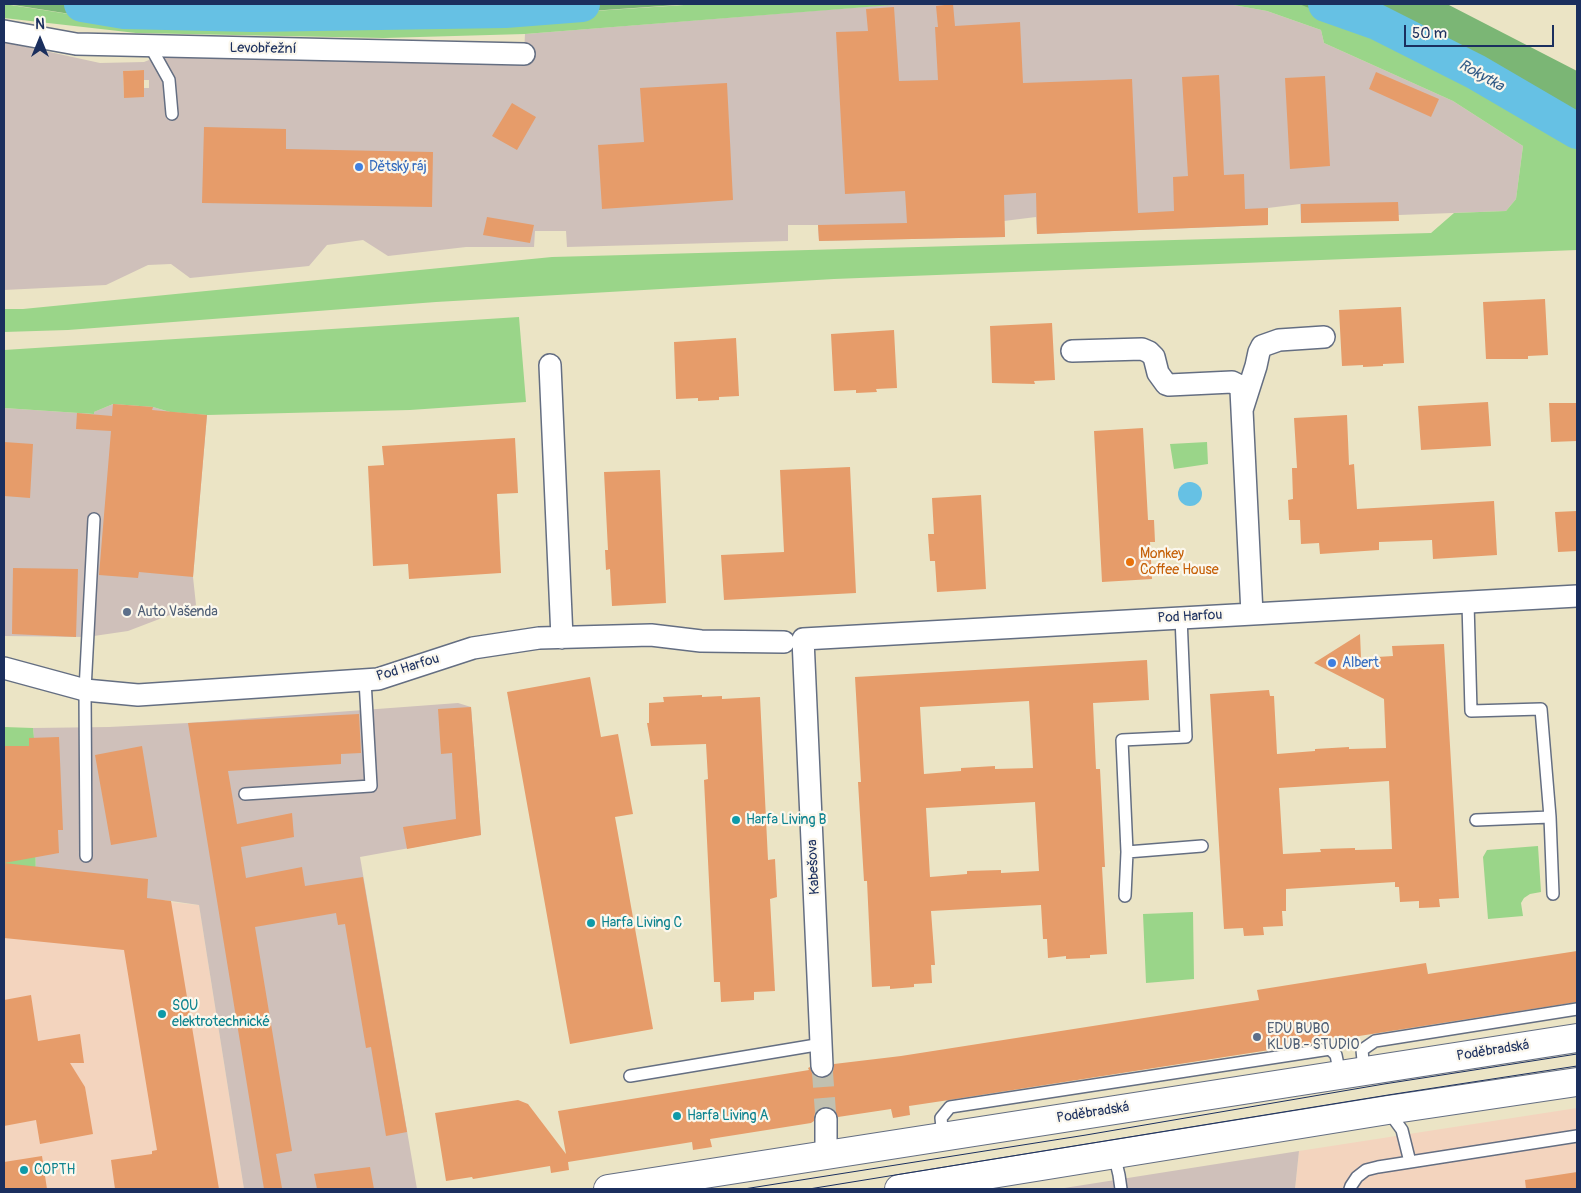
<!DOCTYPE html>
<meta charset="utf-8">
<style>
body{margin:0}
#map{position:relative;width:1581px;height:1193px;overflow:hidden;background:#ebe4c5;font-family:Pangolin,sans-serif}
canvas{display:block}
.frame{position:absolute;inset:0;border:5px solid #1b2f5e;pointer-events:none}
.north{position:absolute;left:15px;top:15px;width:50px;height:50px;-webkit-text-stroke:4px #fbf7ec;paint-order:stroke;rotate:0deg;font-size:14px;font-weight:700;line-height:20px;text-align:center;color:#1b2f5e}
.north::after{content:'';display:block;margin:auto;width:18px;height:22px;background:#1b2f5e;clip-path:polygon(50% 0,100% 100%,50% 72%,0 100%)}
.scale{position:absolute;left:1404px;top:25px;width:150px;height:22px;box-sizing:border-box;border:2px solid #1b2f5e;border-top:0;padding-left:6px;font-size:15px;line-height:18px;white-space:nowrap;color:#1b2f5e;-webkit-text-stroke:4px #fbf7ec;paint-order:stroke}
</style>
<div id="map">
<canvas width="1581" height="1193"></canvas>
<div class="frame"></div>
<div class="north">N</div>
<div class="scale">50 m</div>
</div>
<script>
const c = document.querySelector('canvas').getContext('2d');
c.lineJoin = 'round';
function paint(path, color) { c.fillStyle = color; c.fill(path, 'evenodd'); }
const poly = rows => new Path2D(rows.map(r => 'M' + r).join(''));
function strokePath(path, color, width, dash) { c.strokeStyle = color; c.lineWidth = width; c.lineCap = dash ? 'butt' : 'round'; c.setLineDash(dash || []); c.stroke(path); }
function write(font, color, halo, rows, align = 'center') {
  c.font = font + ' Pangolin,sans-serif'; c.lineWidth = 4.5; c.setLineDash([]); c.textBaseline = 'middle'; c.strokeStyle = halo; c.fillStyle = color; for (const [text, x, y, turn = 0] of rows) {
    c.save(); c.translate(x, y); c.rotate((+turn || 0) * Math.PI / 180); c.textAlign = isNaN(turn) ? turn : align; if (halo) c.strokeText(text, 0, 0); c.fillText(text, 0, 0); c.restore();
  }
}
paint(poly([
 [4,885,199,905,244,1189,4,1189],
 [1577,1108,1577,1189,1295,1189,1299,1151]
]), '#f3d4be');
paint(poly([
 [900,4,1228,4,1267,11,1321,30,1324,43,1453,101,1523,146,1516,199,1506,211,1399,215,1301,223,1300,204,1268,208,1268,225,1037,234,1036,217,1004,221,1005,237,819,241,818,225,788,225,788,241,567,247,566,231,535,231,534,247,466,247,388,256,363,240,327,245,309,266,190,278,171,264,148,265,106,285,4,290,4,42,100,63,144,62,164,54,524,54,525,34],
 [144,70,144,80,149,80,149,88,144,88,144,97,124,97,123,71],
 [113,404,153,407,170,412,207,415,193,577,196,605,128,631,87,637,4,636,4,408,94,414,94,412],
 [458,703,471,707,481,835,360,857,417,1189,244,1189,199,905,171,901,36,888,35,820,33,820,29,738,34,738,33,728,109,727,188,723],
 [1299,1151,1295,1189,1058,1189]
]), '#cfc0ba');
paint(poly([
 [4,4,140,25,459,20,699,4,933,4,892,5,525,34,384,38,136,33,4,18],
 [1228,4,1299,4,1305,5,1418,51,1577,144,1577,250,834,279,436,302,68,330,4,332,4,309,23,309,552,257,1431,233,1454,213,1506,211,1516,199,1523,146,1453,101,1324,43,1321,30,1267,11],
 [519,317,526,402,410,410,207,415,170,412,153,407,113,404,94,412,94,414,4,408,4,350],
 [1207,442,1208,464,1174,469,1170,444],
 [4,727,33,728,34,738,29,738,33,819,35,820,36,888,4,885],
 [1538,846,1541,892,1530,894,1524,898,1521,903,1523,916,1488,919,1483,857,1487,850],
 [1193,912,1194,979,1146,983,1143,914]
]), '#9ad589');
paint(poly([
 [7,4,692,4,459,20,140,25],
 [1299,4,1447,4,1577,71,1577,144,1418,51]
]), '#7bb675');
paint(poly([
 '1178 494a12 12 0 1 1 24 0a12 12 0 1 1-24 0Z'
]), '#66c1e4');
strokePath(poly([
 [82,4,124,11,253,14,505,10,582,4],
 [1326,4,1377,22,1476,72,1577,131]
]), '#66c1e4', 36);
paint(poly([
 [953,4,955,26,1020,22,1023,83,1132,79,1138,213,1174,211,1173,177,1188,176,1182,77,1219,75,1224,175,1244,174,1245,209,1268,208,1268,225,1037,234,1036,193,1004,195,1005,237,819,241,818,225,907,223,905,191,845,194,836,32,868,31,866,9,894,7,899,81,938,80,935,27,938,27,936,6],
 [144,70,144,97,124,98,123,71],
 [1376,72,1439,99,1431,117,1369,89],
 [1325,76,1330,166,1290,169,1285,78],
 [727,83,733,200,602,209,598,145,644,142,640,88],
 [512,103,536,117,517,150,492,136],
 [204,127,286,129,286,149,433,152,432,207,202,203],
 [1398,202,1399,221,1301,223,1301,204],
 [487,217,534,225,530,243,483,235],
 [1545,299,1548,355,1528,356,1528,359,1486,359,1483,302],
 [1401,307,1404,363,1383,364,1383,366,1363,367,1363,365,1342,366,1339,310],
 [1052,323,1055,380,1034,381,1035,384,992,383,990,326],
 [894,330,897,388,876,389,877,392,856,393,856,390,834,391,831,334],
 [736,338,739,396,719,397,719,400,698,401,698,398,676,399,674,342],
 [1488,402,1491,446,1421,450,1418,406],
 [1549,403,1577,403,1577,441,1551,442],
 [113,404,153,407,152,410,207,415,193,577,139,572,138,578,99,575,111,431,76,429,77,413,112,416],
 [1347,415,1349,465,1354,464,1357,509,1494,501,1497,555,1433,559,1432,540,1379,542,1379,550,1320,554,1319,543,1301,544,1300,520,1289,520,1288,500,1293,499,1292,468,1297,468,1294,418],
 [1143,428,1148,520,1154,520,1155,542,1150,542,1152,579,1102,582,1094,431],
 [515,438,518,493,497,494,501,573,409,579,408,564,373,566,368,466,384,465,382,446],
 [4,442,33,444,30,498,4,496],
 [850,467,856,593,724,600,721,555,784,552,780,470],
 [660,470,666,603,612,606,610,569,606,570,605,550,608,550,604,472],
 [981,495,986,589,937,592,935,561,930,561,928,534,934,534,932,498],
 [1577,511,1577,551,1558,552,1555,512],
 [13,568,78,569,76,637,12,634],
 [1360,634,1361,658,1393,656,1392,646,1444,644,1459,898,1439,899,1440,907,1419,908,1419,901,1400,902,1399,887,1395,887,1395,882,1286,889,1286,911,1282,911,1283,926,1263,927,1264,935,1244,936,1243,928,1224,929,1210,694,1269,690,1270,696,1274,696,1277,754,1315,751,1315,749,1349,747,1349,749,1386,748,1384,699,1314,663],
 [1389,781,1392,849,1355,850,1355,848,1320,849,1321,852,1283,854,1279,788],
 [1147,660,1149,700,1093,703,1096,769,1100,769,1105,867,1102,867,1107,954,1090,955,1090,958,1066,959,1066,956,1048,958,1047,939,1043,939,1041,905,931,911,935,965,931,965,932,983,914,984,914,987,890,989,890,986,872,987,867,881,864,881,858,782,861,782,855,677],
 [1029,701,1033,768,995,769,995,766,961,768,961,771,924,774,920,707],
 [1035,802,1039,871,1001,873,1001,870,967,871,967,874,930,877,926,808],
 [590,677,601,737,618,734,633,814,615,817,653,1029,570,1044,507,692],
 [702,695,702,697,722,696,722,699,760,697,768,860,775,859,777,897,770,899,775,991,754,992,754,1000,721,1002,720,982,714,982,704,780,708,779,706,744,651,746,647,723,649,723,649,703,664,702,663,697],
 [471,707,481,835,407,849,403,827,456,819,452,753,441,754,438,709],
 [359,714,361,753,341,754,341,764,228,771,237,824,292,813,294,837,241,847,246,878,302,867,305,886,363,877,407,1132,386,1136,371,1047,366,1048,345,924,338,925,336,913,255,927,292,1151,276,1154,282,1188,264,1189,188,723],
 [59,737,63,830,58,830,59,853,4,863,4,746,29,746,29,738],
 [142,746,157,837,111,845,95,755],
 [4,863,148,879,147,898,171,901,219,1189,115,1189,111,1160,152,1154,152,1151,157,1150,124,950,4,938],
 [1577,951,1577,1002,949,1100,909,1106,910,1115,893,1118,891,1109,838,1117,833,1108,826,1107,820,1108,815,1112,814,1121,811,1123,710,1139,712,1147,693,1150,692,1142,568,1162,569,1170,551,1173,550,1166,473,1179,472,1177,446,1181,435,1113,518,1100,528,1104,566,1154,558,1111,809,1070,808,1068,810,1067,812,1073,816,1077,823,1078,828,1077,833,1072,834,1064,901,1056,1259,1000,1257,990,1426,963,1428,974],
 [31,995,38,1041,80,1034,84,1063,70,1063,85,1087,93,1134,40,1144,36,1120,4,1126,4,1000],
 [42,1156,47,1189,4,1189,4,1162],
 [370,1167,374,1189,317,1189,314,1174],
 [1577,1172,1577,1189,1526,1189,1525,1180]
]), '#e69c6a');
strokePath(poly([
 [822,1066,826,1119]
]), '#c1c0b0', 21, [21, 11]);
const lane = poly([
 [150,46,169,80,172,114],
 [1468,603,1471,711,1541,709,1550,817,1553,894],
 [245,794,371,786,365,680],
 [1476,820,1550,817],
 [1127,852,1202,846],
 [86,856,85,690,94,519],
 [1125,896,1127,852,1122,740,1186,737,1181,617],
 [1364,1071,1362,1050,1375,1041,1577,1009],
 [630,1076,822,1044],
 [1389,1112,1402,1130,1410,1162],
 [943,1137,941,1118,950,1107,1330,1049,1336,1055,1340,1075],
 [1114,1154,1119,1175,1121,1189],
 [1350,1189,1351,1186,1357,1177,1366,1170,1378,1167,1577,1136]
]);
const street = poly([
 [4,31,76,44,524,54],
 [1072,351,1142,349,1149,352,1154,357,1158,373,1166,384,1169,385,1232,382,1238,385,1241,390,1242,410],
 [550,365,562,638],
 [1252,614,1242,410,1256,366,1259,352,1262,346,1279,340,1324,337],
 [4,668,85,690,138,695,378,679,473,648,539,638,651,635,701,641,784,642],
 [822,1066,803,639,1577,596],
 [826,1119,826,1155]
]);
const primary = poly([
 [608,1189,1577,1038],
 [899,1189,1388,1110,1577,1082]
]);
strokePath(lane, '#646e82', 14);
strokePath(street, '#646e82', 24);
strokePath(primary, '#646e82', 30);
strokePath(lane, '#fff', 11);
strokePath(street, '#fff', 21);
strokePath(primary, '#fff', 28);
strokePath(poly([
 [744,1189,1086,1135,1384,1084,1577,1054],
 [809,1189,1388,1095,1577,1066]
]), '#1b2f5e', 1);
for (const [x, y, r, color] of [
 [359,167,5,"#3f7fe0"],
 [1130,562,5,"#e8710a"],
 [127,612,5,"#5c6f8a"],
 [1332,663,5,"#3f7fe0"],
 [736,820,5,"#0f9aa8"],
 [591,923,5,"#0f9aa8"],
 [162,1014,5,"#0f9aa8"],
 [1257,1037,5,"#5c6f8a"],
 [677,1116,5,"#0f9aa8"],
 [24,1170,5,"#0f9aa8"]
]) { const dot = new Path2D(); dot.arc(x, y, r, 0, 2 * Math.PI); c.fillStyle = color; c.fill(dot); strokePath(dot, '#fbf7ec', 2); }
write('14px', '#1b2f5e', '#fbf7ec', [
 ["Levobřežní",263,49,1],
 ["Pod Harfou",1190,617,-3],
 ["Pod Harfou",408,668,-17],
 ["Kabešova",814,867,-93],
 ["Poděbradská",1493,1051,-9],
 ["Poděbradská",1093,1113,-9]
]);
write('14px', '#366cbe', '#fbf7ec', [
 ["Dětský ráj",369,167],
 ["Albert",1342,663]
], 'left');
write('14px', '#c56008', '#fbf7ec', [
 ["Monkey",1140,554],
 ["Coffee House",1140,570]
], 'left');
write('14px', '#4e5e75', '#fbf7ec', [
 ["Auto Vašenda",137,612],
 ["EDU BUBO",1267,1029],
 ["KLUB - STUDIO",1267,1045]
], 'left');
write('14px', '#0d838f', '#fbf7ec', [
 ["Harfa Living B",746,820],
 ["Harfa Living C",601,923],
 ["SOU",172,1006],
 ["elektrotechnické",172,1022],
 ["Harfa Living A",687,1116],
 ["COPTH",34,1170]
], 'left');
write('italic 15px', '#325b86', '#fbf7ec', [
 ["Rokytka",1481,76,29]
]);
</script>
